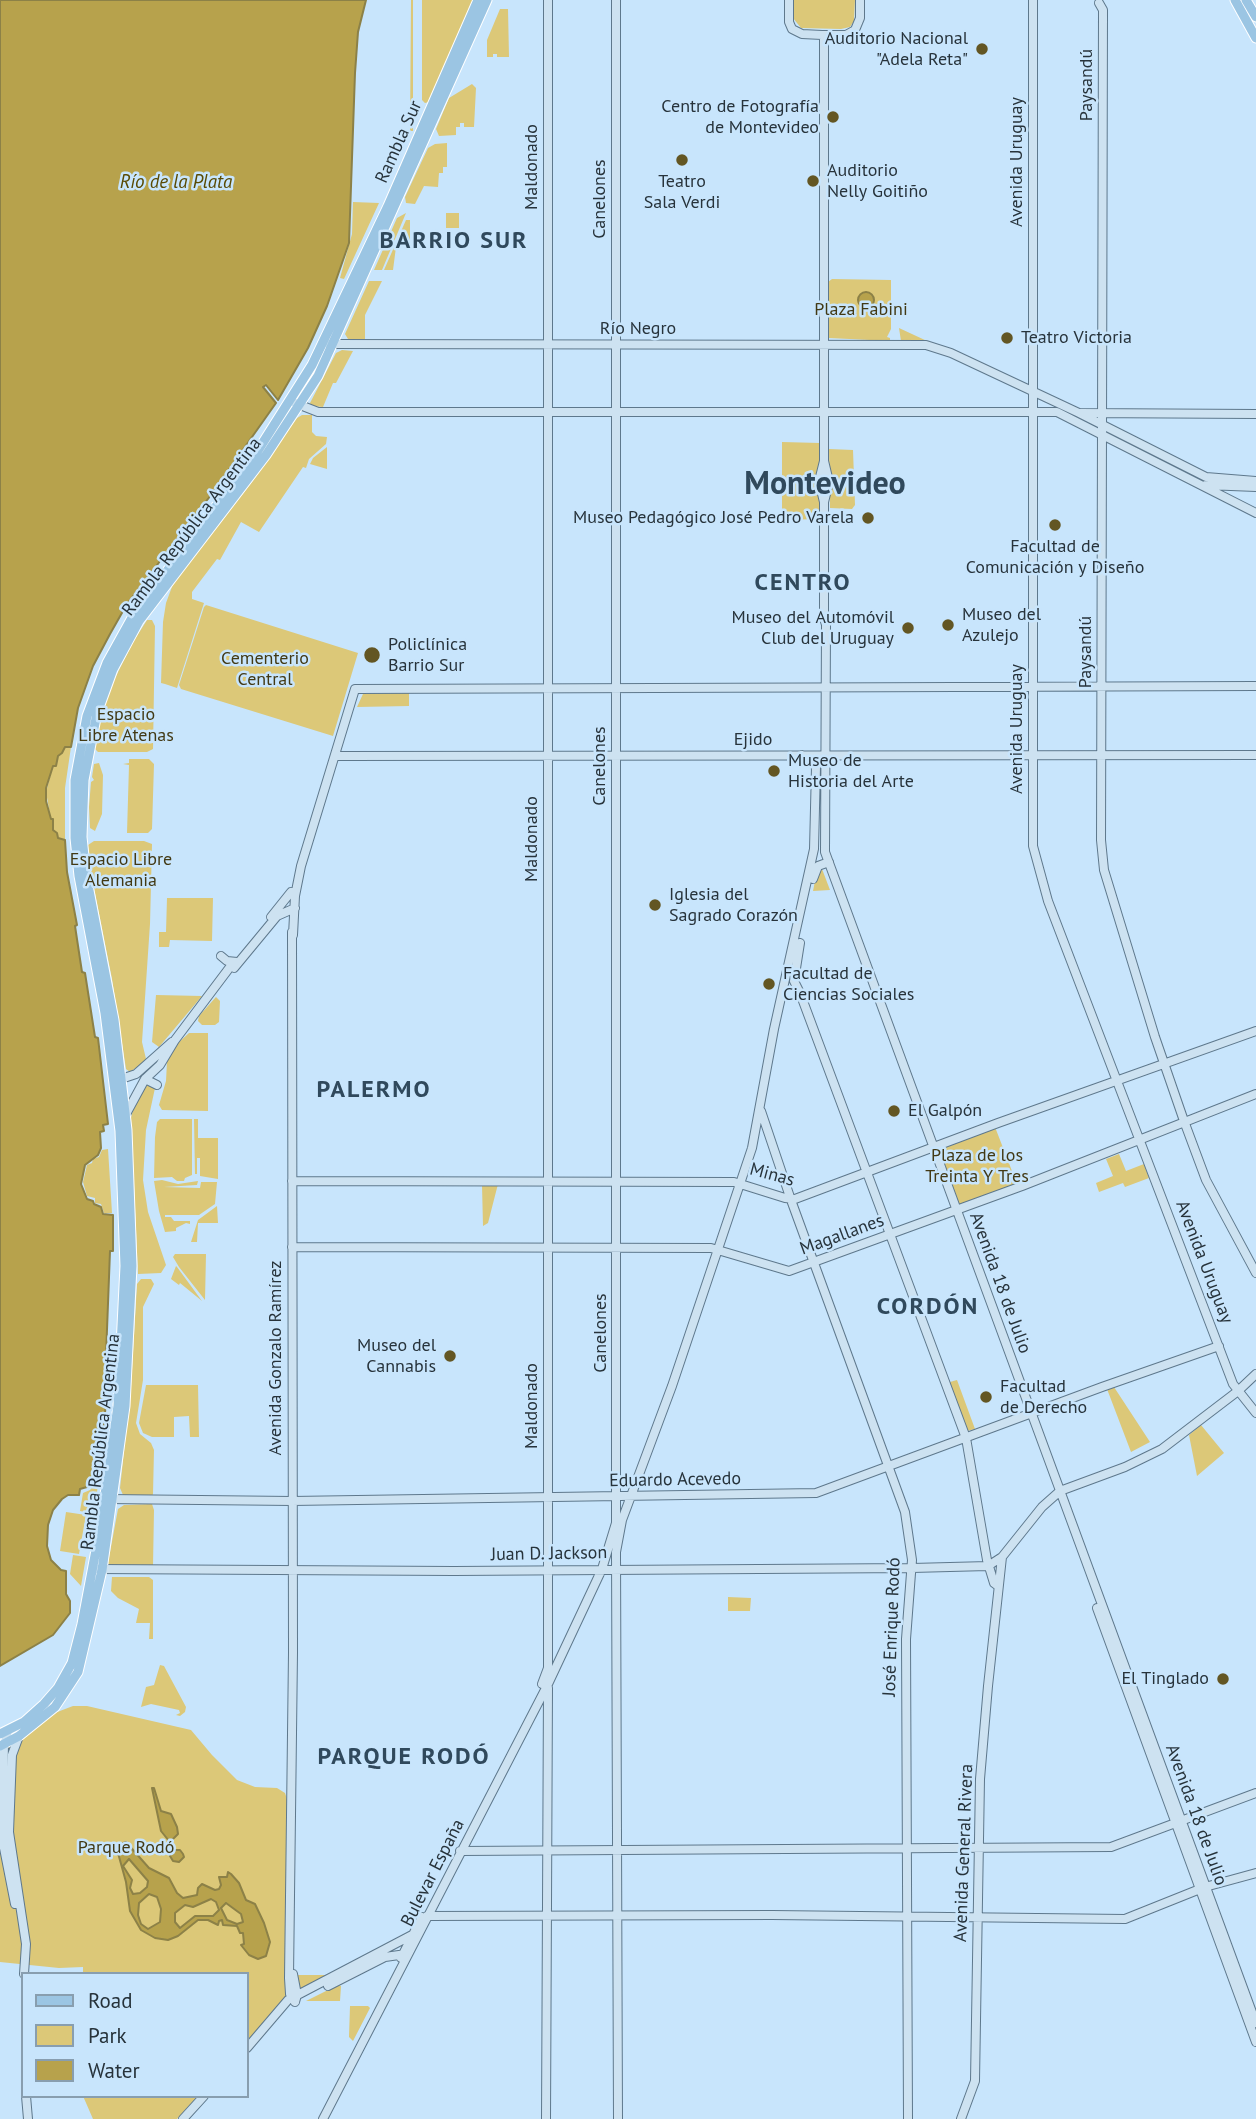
<!DOCTYPE html>
<meta charset="utf-8">
<style>
body{margin:0}
#map{position:relative;width:1256px;height:2119px;overflow:hidden;background:#c8e5fc;font-family:"PT Sans",sans-serif}
canvas{display:block}
.legend{position:absolute;left:21px;top:1972px;width:228px;height:126px;box-sizing:border-box;background:#c8e5fc;border:2px solid #889eaf;margin:0;padding:9px 12px;list-style:none;font-size:21px;color:#27333b}
.legend li{display:flex;align-items:center;gap:14px;height:35px}
.legend b{width:35px;border:2px solid #889eaf}
</style>
<div id="map">
<canvas width="1256" height="2119"></canvas>
<ul class="legend">
<li><b style="height:9px;background:#9bc5e3"></b>Road</li>
<li><b style="height:19px;background:#dcc878"></b>Park</li>
<li><b style="height:19px;background:#b7a24c"></b>Water</li>
</ul>
</div>
<script>
const c = document.querySelector('canvas').getContext('2d');
c.lineJoin = 'round';
function paint(path, color) { c.fillStyle = color; c.fill(path, 'evenodd'); }
const poly = rows => new Path2D(rows.map(r => 'M' + r).join(''));
function strokePath(path, color, width, dash) { c.strokeStyle = color; c.lineWidth = width; c.lineCap = dash ? 'butt' : 'round'; c.setLineDash(dash || []); c.stroke(path); }
function write(font, color, halo, rows, align = 'center') {
  c.font = font + ' "PT Sans",sans-serif'; c.lineWidth = 5; c.setLineDash([]); c.textBaseline = 'middle'; c.strokeStyle = halo; c.fillStyle = color; for (const [text, x, y, turn = 0] of rows) {
    c.save(); c.translate(x, y); c.rotate((+turn || 0) * Math.PI / 180); c.textAlign = isNaN(turn) ? turn : align; if (halo) c.strokeText(text, 0, 0); c.fillText(text, 0, 0); c.restore();
  }
}
paint(poly([
 [411,0,413,0,413,131,410,131],
 [422,0,473,0,429,102,425,103,422,100],
 [794,0,855,0,854,21,850,27,841,29,801,28,793,18],
 [500,9,508,9,509,57,497,57,497,54,493,54,493,57,487,57,487,40],
 [472,84,476,88,474,127,464,127,464,123,460,123,460,127,456,127,456,135,439,136,436,129,449,98],
 [447,143,447,167,443,167,443,173,439,173,438,187,424,186,415,204,406,203,405,197,428,148,435,144],
 [353,202,379,203,344,279,340,278,352,234],
 [406,213,382,270,374,270,397,218],
 [446,213,459,213,459,228,446,228],
 [406,220,410,220,410,246,396,247,393,270,384,270],
 [832,279,891,280,891,329,887,337,890,338,890,341,829,338,828,282],
 [369,281,382,281,365,315,365,339,348,339,345,334],
 [899,328,927,341,901,341],
 [342,350,353,351,336,383,333,383,323,407,311,406,310,403,336,353],
 [302,415,312,415,312,432,316,436,327,437,326,444,309,459,306,468,303,467,259,532,241,522,220,560,217,559,192,592,192,599,204,603,177,688,165,684,161,683,163,622,166,603,173,584,252,482,297,418],
 [782,442,820,443,820,519,782,520],
 [327,447,327,469,310,464,313,458],
 [829,449,853,450,855,505,852,509,830,508],
 [206,605,358,653,333,736,181,689,179,685,204,607],
 [147,620,152,620,155,626,153,749,147,752,98,752,94,748,101,717,112,684,133,642],
 [409,693,409,706,357,707,363,694],
 [65,747,71,747,65,788,65,840,58,838,57,833,53,831,46,792,53,766,56,766,58,755,62,753],
 [129,759,149,759,154,764,152,829,148,833,127,833,129,765,123,764,129,763],
 [99,763,103,775,102,814,95,831,90,828,89,807,91,782,94,780,92,777,94,764],
 [94,841,144,841,152,844,150,924,142,1042,146,1059,140,1065,130,1072,126,1069,112,979,90,868,88,845],
 [822,869,830,890,813,891,817,871],
 [167,898,213,898,212,941,170,940,169,947,159,947,159,932,166,932],
 [156,995,202,996,159,1047,152,1042],
 [216,997,220,1001,219,1022,215,1025,202,1025,198,1021,199,1016],
 [189,1033,208,1033,208,1111,162,1110,159,1105,166,1081,167,1062,176,1045],
 [147,1082,155,1088,146,1130,143,1180,148,1212,166,1265,161,1273,138,1274,131,1118,136,1097],
 [160,1119,192,1119,192,1175,185,1178,184,1181,177,1181,172,1177,154,1178,155,1137,157,1122],
 [194,1119,198,1119,198,1138,218,1138,218,1179,200,1176,200,1158,197,1158,197,1174,195,1174],
 [995,1127,1017,1184,959,1207,938,1149],
 [108,1149,112,1213,104,1213,101,1204,95,1203,95,1198,87,1196,83,1182,87,1165,92,1163,93,1159,99,1157,102,1150],
 [1119,1154,1126,1171,1144,1164,1149,1178,1125,1187,1123,1183,1099,1192,1096,1183,1113,1176,1106,1159],
 [162,1180,178,1184,198,1181,197,1185,164,1187,200,1188,201,1182,217,1182,215,1204,199,1215,165,1215,165,1217,171,1217,174,1221,190,1221,190,1224,186,1223,176,1228,176,1231,165,1232,159,1211,154,1181],
 [498,1184,488,1223,483,1226,482,1185],
 [217,1206,218,1223,198,1223,197,1242,191,1242,198,1220],
 [175,1254,206,1254,205,1300,179,1267,173,1257],
 [176,1266,177,1267,202,1301,180,1283,179,1285,171,1279],
 [141,1279,151,1279,154,1284,143,1307,143,1380,136,1423,140,1434,151,1443,154,1450,153,1494,152,1496,127,1497,123,1495,120,1488,131,1387,137,1284],
 [957,1380,975,1429,967,1431,950,1382],
 [146,1385,198,1385,199,1437,190,1437,189,1416,174,1417,174,1437,152,1437,143,1433,139,1423],
 [1114,1387,1150,1442,1131,1452,1107,1389],
 [1201,1425,1224,1453,1197,1476,1189,1435],
 [94,1485,98,1485,94,1514,80,1511,83,1493,90,1490],
 [152,1504,154,1510,153,1566,111,1567,108,1563,118,1509,124,1505],
 [66,1512,86,1515,79,1554,60,1551],
 [73,1555,86,1557,81,1586,70,1574],
 [112,1577,149,1577,153,1580,153,1639,149,1639,150,1623,136,1623,139,1609,118,1598,111,1591],
 [728,1597,751,1598,750,1611,728,1611],
 [160,1665,164,1666,186,1707,185,1712,180,1716,176,1715,180,1713,179,1710,151,1704,141,1707,146,1687,154,1685],
 [73,1706,87,1706,191,1730,212,1755,237,1780,255,1787,277,1788,285,1793,287,1799,287,1995,247,2042,247,1974,83,1974,83,1967,59,1968,0,1962,0,1750,11,1745,52,1714],
 [297,1975,326,1975,327,1976,299,1990],
 [338,1985,341,1986,340,2001,306,2001],
 [350,2006,368,2006,370,2008,353,2041,349,2037],
 [83,2096,198,2096,177,2119,93,2119]
]), '#dcc878');
const water = poly([
 [0,0,366,0,358,32,355,73,349,243,327,306,308,348,278,400,266,385,263,387,276,403,211,495,127,604,110,634,93,666,78,708,71,747,65,747,62,753,58,756,56,766,53,766,46,788,46,801,51,819,53,819,53,830,57,833,58,838,65,840,67,872,77,925,75,926,80,959,82,972,85,973,95,1037,98,1038,108,1124,103,1125,104,1131,100,1132,101,1148,98,1155,85,1165,81,1184,87,1199,93,1201,94,1204,101,1207,103,1214,113,1215,113,1251,110,1251,105,1382,108,1383,98,1482,92,1480,87,1487,80,1489,79,1495,68,1495,62,1499,53,1510,48,1525,47,1546,51,1560,61,1570,66,1571,66,1594,70,1601,70,1613,53,1635,0,1666,0,0],
 '858 300a8 8 0 1 1 16 0a8 8 0 1 1-16 0Z',
 [152,1788,154,1788,161,1811,171,1814,177,1827,178,1834,171,1841,171,1847,173,1850,180,1850,183,1854,184,1857,179,1862,173,1861,170,1856,169,1841,161,1831,152,1788],
 [126,1842,149,1868,169,1878,177,1893,183,1898,197,1895,198,1888,202,1884,215,1890,219,1889,221,1885,219,1877,227,1877,228,1872,231,1874,239,1883,246,1900,255,1904,264,1923,270,1942,266,1956,258,1959,249,1955,241,1945,244,1944,243,1933,240,1933,237,1926,223,1925,222,1920,219,1921,218,1925,208,1920,198,1920,178,1936,168,1940,155,1938,141,1930,130,1911,126,1882,118,1853,119,1845,126,1842],
 [129,1859,148,1881,147,1887,140,1893,133,1894,130,1888,132,1880,123,1866,129,1859],
 [149,1894,157,1897,161,1909,160,1922,148,1929,141,1924,138,1915,139,1903,149,1894],
 [211,1899,216,1902,219,1910,213,1916,195,1916,180,1928,175,1922,175,1913,185,1905,193,1907,211,1899],
 [226,1903,241,1914,243,1922,237,1924,227,1920,221,1908,226,1903]
]);
paint(water, '#b7a24c');
strokePath(water, '#8c8147', 2);
const secondary = poly([
 [789,0,789,22,792,29,802,34,822,35,846,35,855,30,860,18,860,0],
 [1033,0,1033,846,1048,901,1233,1384,1256,1413],
 [1099,3,1103,10,1101,840,1104,870,1155,1037,1184,1121,1206,1180,1256,1273],
 [824,35,824,461,819,481,824,502,824,618,826,625,825,852,1256,2023],
 [329,344,926,345,951,353,1079,413,1206,477,1256,481],
 [295,403,318,412,1057,412,1256,513],
 [1080,413,1256,414],
 [1206,485,1256,487],
 [824,502,829,482,824,461],
 [335,756,1256,755],
 [813,879,818,866,829,862],
 [271,917,291,892],
 [292,932,293,1652,289,1978,290,1994,295,2002],
 [293,935,295,896,301,866,355,689,1256,686],
 [800,943,794,981,800,993,966,1438,987,1560,994,1583,998,1586],
 [221,956,227,961,237,962],
 [234,968,277,916,295,908],
 [145,1079,157,1085],
 [115,1081,136,1074,172,1042],
 [761,1111,791,1200,905,1512,912,1560,906,1639,908,2119],
 [126,1114,145,1079,160,1065,175,1040,230,967,234,965],
 [292,1181,734,1182,785,1198,795,1199,998,1123,1256,1031],
 [292,1247,711,1248,789,1271,1022,1186,1256,1094],
 [107,1499,292,1501,816,1493,1102,1387,1219,1346],
 [96,1569,454,1571,912,1568,988,1566,1002,1557],
 [1097,1608,1256,2042],
 [542,1684,548,1668,548,0],
 [8,1731,4,1745,2,1838,15,1904],
 [19,1736,12,1755,9,1832,26,1944,24,1974],
 [460,1851,1111,1847,1256,1793],
 [427,1916,772,1915,1125,1919,1205,1887,1256,1873],
 [401,1958,422,1917],
 [293,1974,297,1995,295,2002],
 [328,1986,385,1957,406,1954],
 [247,2048,288,2000,412,1935],
 [26,2096,28,2119],
 [183,2119,204,2096],
 [323,2119,548,1684,602,1569,616,1523,616,0],
 [546,2119,548,1688],
 [618,2119,616,1552,622,1520,672,1386,752,1148,774,1029,814,849,816,767,811,760,802,755],
 [961,2119,975,2081,980,1779,988,1686,1002,1557,1042,1507,1060,1491,1125,1467,1162,1449,1238,1391,1256,1374]
]);
const primary = poly([
 [1235,0,1256,38],
 [1246,0,1256,17],
 [0,1734,24,1722,44,1704,58,1688,72,1663,82,1624,100,1529,118,1406,125,1266,120,1131,105,1013,79,876,75,838,75,780,87,716,107,663,133,616,257,452,312,365,388,206,478,0],
 [0,1746,19,1736,55,1707,78,1672,102,1570,125,1406,132,1266,127,1130,114,1020,86,875,82,837,84,780,97,713,113,669,139,621,266,455,318,376,487,0]
]);
strokePath(secondary, '#5e788c', 10);
strokePath(primary, '#fff', 11);
strokePath(secondary, '#cde2f1', 8);
strokePath(primary, '#9bc5e3', 9);
for (const [x, y, r, color] of [
 [982,49,7,"#635623"],
 [833,117,7,"#635623"],
 [682,160,7,"#635623"],
 [813,181,7,"#635623"],
 [1007,338,7,"#635623"],
 [868,518,7,"#635623"],
 [1055,525,7,"#635623"],
 [948,625,7,"#635623"],
 [908,628,7,"#635623"],
 [372,655,9,"#635623"],
 [774,771,7,"#635623"],
 [655,905,7,"#635623"],
 [769,984,7,"#635623"],
 [894,1111,7,"#635623"],
 [450,1356,7,"#635623"],
 [986,1397,7,"#635623"],
 [1223,1679,7,"#635623"]
]) { const dot = new Path2D(); dot.arc(x, y, r, 0, 2 * Math.PI); c.fillStyle = color; c.fill(dot); strokePath(dot, '#c8e5fc', 2.5); }
write('18px', '#27333b', '#c8e5fc', [
 ["Auditorio Nacional",968,39,"right"],
 ["\"Adela Reta\"",968,60,"right"],
 ["Centro de Fotografía",819,107,"right"],
 ["de Montevideo",819,128,"right"],
 ["Auditorio",827,171],
 ["Nelly Goitiño",827,192],
 ["Teatro",682,182,"center"],
 ["Sala Verdi",682,203,"center"],
 ["Teatro Victoria",1021,338],
 ["Museo Pedagógico José Pedro Varela",854,518,"right"],
 ["Facultad de",1055,547,"center"],
 ["Comunicación y Diseño",1055,568,"center"],
 ["Museo del",962,615],
 ["Azulejo",962,636],
 ["Museo del Automóvil",894,618,"right"],
 ["Club del Uruguay",894,639,"right"],
 ["Policlínica",388,645],
 ["Barrio Sur",388,666],
 ["Museo de",788,761],
 ["Historia del Arte",788,782],
 ["Iglesia del",669,895],
 ["Sagrado Corazón",669,916],
 ["Facultad de",783,974],
 ["Ciencias Sociales",783,995],
 ["El Galpón",908,1111],
 ["Museo del",436,1346,"right"],
 ["Cannabis",436,1367,"right"],
 ["Facultad",1000,1387],
 ["de Derecho",1000,1408],
 ["El Tinglado",1209,1679,"right"]
], 'left');
write('18px', '#27333b', '#c8e5fc', [
 ["Paysandú",1087,85,-90],
 ["Rambla Sur",399,142,-66],
 ["Avenida Uruguay",1017,162,-90],
 ["Maldonado",532,167,-90],
 ["Canelones",600,199,-90],
 ["Río Negro",638,329],
 ["Rambla República Argentina",192,527,-53],
 ["Paysandú",1086,652,-90],
 ["Avenida Uruguay",1017,729,-90],
 ["Ejido",753,740],
 ["Canelones",600,766,-90],
 ["Maldonado",532,839,-90],
 ["Minas",772,1175,15],
 ["Magallanes",842,1235,-20],
 ["Avenida Uruguay",1204,1262,69],
 ["Avenida 18 de Julio",1000,1283,70],
 ["Canelones",601,1333,-90],
 ["Avenida Gonzalo Ramírez",276,1358,-90],
 ["Maldonado",532,1406,-90],
 ["Rambla República Argentina",101,1442,-83],
 ["Eduardo Acevedo",675,1480,-1],
 ["Juan D. Jackson",549,1554,-1],
 ["José Enrique Rodó",892,1627,-88],
 ["Avenida 18 de Julio",1196,1815,70],
 ["Avenida General Rivera",964,1853,-88],
 ["Bulevar España",433,1873,-63]
]);
write('18px', '#423914', '#c8e5fc', [
 ["Plaza Fabini",861,310],
 ["Cementerio",265,659],
 ["Central",265,680],
 ["Espacio",126,715],
 ["Libre Atenas",126,736],
 ["Espacio Libre",121,860],
 ["Alemania",121,881],
 ["Plaza de los",977,1156],
 ["Treinta Y Tres",977,1177],
 ["Parque Rodó",126,1848]
]);
write('italic 19px', '#594a03', '#c8e5fc', [
 ["Río de la Plata",176,183]
]);
c.letterSpacing = '2px';
write('bold 24px', '#30495c', '#c8e5fc', [
 ["BARRIO SUR",454,241],
 ["CENTRO",803,583],
 ["PALERMO",374,1090],
 ["CORDÓN",928,1307],
 ["PARQUE RODÓ",404,1757]
]);
c.letterSpacing = '0px';
write('bold 32px', '#30495c', '#c8e5fc', [
 ["Montevideo",825,485]
]);
</script>
